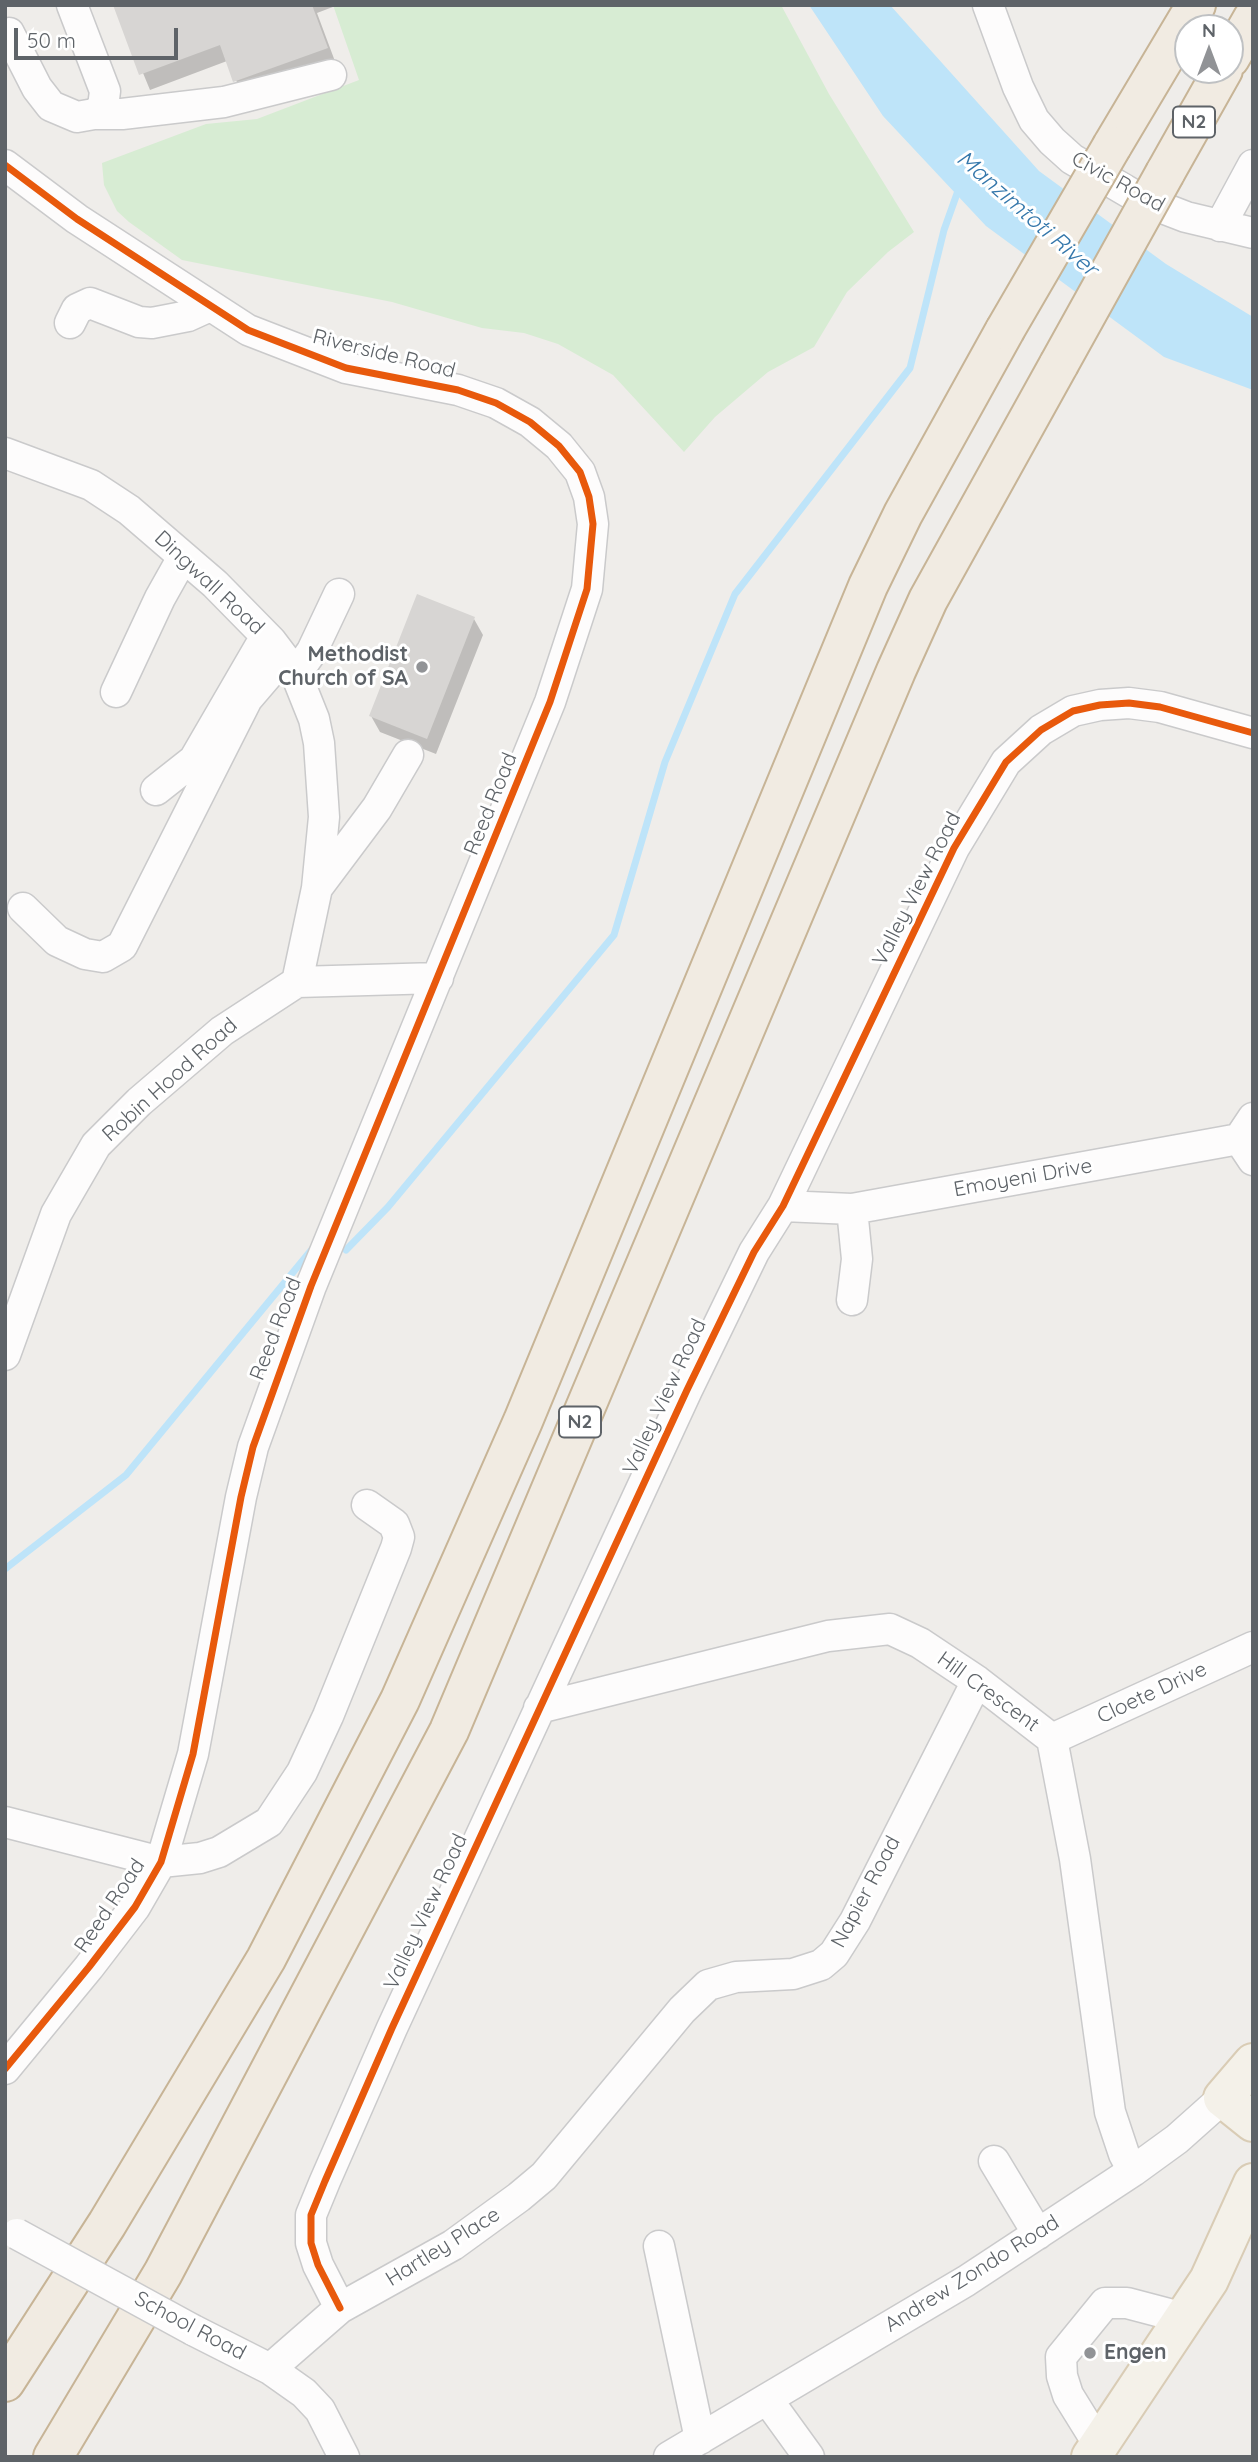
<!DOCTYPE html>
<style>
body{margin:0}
#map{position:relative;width:1258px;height:2462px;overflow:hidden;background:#efedea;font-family:Quicksand,sans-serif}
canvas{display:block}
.frame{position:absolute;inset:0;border:7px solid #5e6368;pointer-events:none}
.north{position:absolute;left:1174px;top:14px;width:70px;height:70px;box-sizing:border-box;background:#fff;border:2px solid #bfc1c3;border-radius:50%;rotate:0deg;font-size:19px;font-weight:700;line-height:28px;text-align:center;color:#5e6368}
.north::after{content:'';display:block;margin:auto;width:24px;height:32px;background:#919396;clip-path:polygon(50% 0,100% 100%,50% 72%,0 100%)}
.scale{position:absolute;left:14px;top:28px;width:164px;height:32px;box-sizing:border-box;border:4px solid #5e6368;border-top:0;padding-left:9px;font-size:21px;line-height:24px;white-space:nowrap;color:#5e6368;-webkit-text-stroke:5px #fff;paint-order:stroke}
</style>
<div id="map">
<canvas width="1258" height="2462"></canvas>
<div class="frame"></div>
<div class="north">N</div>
<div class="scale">50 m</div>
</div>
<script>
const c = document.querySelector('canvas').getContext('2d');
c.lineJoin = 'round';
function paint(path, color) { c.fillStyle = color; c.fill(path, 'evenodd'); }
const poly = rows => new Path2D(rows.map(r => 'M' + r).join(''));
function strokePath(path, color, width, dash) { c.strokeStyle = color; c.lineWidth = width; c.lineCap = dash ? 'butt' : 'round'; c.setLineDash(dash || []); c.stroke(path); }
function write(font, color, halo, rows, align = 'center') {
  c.font = font + ' Quicksand,sans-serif'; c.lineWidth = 6; c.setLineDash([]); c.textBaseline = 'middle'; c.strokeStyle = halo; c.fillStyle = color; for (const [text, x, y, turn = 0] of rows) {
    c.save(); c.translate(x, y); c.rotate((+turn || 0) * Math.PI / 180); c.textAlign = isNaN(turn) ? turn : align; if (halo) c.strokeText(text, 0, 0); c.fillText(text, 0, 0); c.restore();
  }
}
paint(poly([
 [333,5,781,5,829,94,914,232,888,252,847,292,814,347,768,372,715,417,684,452,613,375,558,344,524,333,482,328,392,302,182,260,129,222,117,211,104,185,102,163,206,124,257,119,359,80]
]), '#d7ecd3');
paint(poly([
 [809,5,890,5,1039,171,1166,264,1253,317,1253,390,1164,357,986,226,883,116]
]), '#bee4f9');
paint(poly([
 [115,5,338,5,317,13,336,64,244,97,227,61,150,90],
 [474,619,483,635,436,754,380,732,371,716]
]), '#0003');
strokePath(poly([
 [346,1250,388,1207,614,935,665,762,735,594,910,368,944,230,959,188],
 [5,1569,126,1475,313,1248]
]), '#bee4f9', 7);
paint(poly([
 [113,5,312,5,328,48,233,82,220,45,139,75],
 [417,594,475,617,427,739,369,716]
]), '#d7d5d3');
const minor = poly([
 [988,5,1018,87,1034,120,1052,141,1072,159,1142,200,1186,217,1253,233],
 [5,35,9,33,37,88,51,106,77,117,94,114,103,107,105,91,72,5],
 [94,114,122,114,224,102,331,75],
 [5,165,77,219,248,330,346,368,458,390,496,403,530,422,559,446,580,472,589,497,593,524,587,589,550,702,311,1286,253,1447,241,1497,193,1754,161,1862,135,1907,89,1967,5,2069],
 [1220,226,1253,165],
 [70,323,77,309,90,303,139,322,152,323,188,316,210,306],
 [5,453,91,485,129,510,215,584,271,641,296,674,314,719,319,743,324,817,317,888,297,982,438,978],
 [296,674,312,651,339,594],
 [116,692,160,598,183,557],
 [156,790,194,760,266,636],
 [317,888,377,808,408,755],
 [23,908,57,941,85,954,103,957,122,946,247,699,283,657],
 [1239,1139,1253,1118],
 [1239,1139,1253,1160],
 [783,1206,852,1209,1239,1139],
 [852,1209,857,1259,852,1300],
 [5,1355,56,1214,96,1145,139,1102,222,1031,297,982],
 [539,1708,828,1636,890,1629,920,1643,977,1681,1052,1739,1075,1859,1110,2112,1124,2154,1133,2171],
 [1052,1739,1253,1647],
 [5,1822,161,1862,200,1858,219,1852,269,1822,302,1772,328,1716,396,1548,399,1537,394,1524,367,1505],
 [994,2161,1038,2234],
 [659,2246,700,2439],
 [340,2308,318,2265,311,2243,311,2215,325,2181,392,2028,687,1390,754,1252,783,1206,954,848,1006,762,1041,730,1073,711,1100,705,1129,703,1160,707,1253,733],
 [193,2330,270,2369,304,2393,320,2410,344,2457],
 [270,2369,340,2308,453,2245,519,2197,544,2176,682,2010,708,1985,736,1977,793,1974,821,1965,834,1954,855,1921,977,1681],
 [767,2399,809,2457],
 [1099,2445,1068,2395,1062,2376,1061,2357,1105,2303,1127,2303,1184,2318],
 [669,2457,966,2281,1133,2171,1177,2139,1223,2098]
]);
const major = poly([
 [1253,2063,1223,2098,1253,2122],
 [1091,2457,1209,2280,1253,2183]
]);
const highway = poly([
 [1230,58,1253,18],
 [1112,146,1196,5],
 [1165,173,1223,70],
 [5,2382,107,2224,266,1959,400,1700,523,1421,868,586,903,514,1005,330],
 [53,2457,163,2273,449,1731,896,671,928,600,1059,364]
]);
strokePath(minor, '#cacacb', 33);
strokePath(major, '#d9ccb5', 42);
strokePath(highway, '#c7b496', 42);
strokePath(minor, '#fdfcfc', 30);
strokePath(major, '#f4f1e9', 38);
strokePath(highway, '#f1ebe2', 38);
const minorBridge = poly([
 [17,2234,193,2330]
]);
const highwayBridge = poly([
 [1005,330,1112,146],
 [1059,364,1165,173]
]);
strokePath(minorBridge, '#cacacb', 33, []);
strokePath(highwayBridge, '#c7b496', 42, []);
strokePath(minorBridge, '#fdfcfc', 30);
strokePath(highwayBridge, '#f1ebe2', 38);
strokePath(poly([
 [5,165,77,219,248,330,346,368,458,390,496,403,530,422,559,446,580,472,589,497,593,524,587,589,550,702,311,1286,253,1447,241,1497,193,1754,161,1862,135,1907,89,1967,5,2069],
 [340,2308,318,2265,311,2243,311,2215,325,2181,392,2028,687,1390,754,1252,783,1206,954,848,1006,762,1041,730,1073,711,1100,705,1129,703,1160,707,1253,733]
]), '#e8590c', 7);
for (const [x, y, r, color] of [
 [422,667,7,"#919396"],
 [1090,2353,7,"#919396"]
]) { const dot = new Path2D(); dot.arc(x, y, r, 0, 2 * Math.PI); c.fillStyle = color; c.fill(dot); strokePath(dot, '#fff', 2.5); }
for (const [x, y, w] of [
 [1194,122,42],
 [580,1422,42]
]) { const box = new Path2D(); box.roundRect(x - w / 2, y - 15.5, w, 31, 5); c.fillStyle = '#fff'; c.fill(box); strokePath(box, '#5e6368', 2); }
write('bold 19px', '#5e6368', null, [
 ["N2",1194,122],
 ["N2",580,1422]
]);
write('21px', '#5e6368', '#fff', [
 ["Civic Road",1118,182,29],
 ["Riverside Road",384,354,14],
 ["Dingwall Road",209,583,43],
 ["Reed Road",491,804,-68],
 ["Valley View Road",917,889,-63],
 ["Robin Hood Road",170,1080,-42],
 ["Emoyeni Drive",1023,1178,-10],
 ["Reed Road",276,1329,-69],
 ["Valley View Road",665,1397,-65],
 ["Hill Crescent",988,1692,36],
 ["Cloete Drive",1152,1693,-25],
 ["Napier Road",866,1892,-62],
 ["Reed Road",110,1906,-56],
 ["Valley View Road",426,1912,-65],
 ["Hartley Place",443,2247,-32],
 ["Andrew Zondo Road",972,2274,-32],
 ["School Road",190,2326,28]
]);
write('bold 21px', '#5e6368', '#fff', [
 ["Methodist",408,655],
 ["Church of SA",408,679],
 ["Engen",1104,2353,"left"]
], 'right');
write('italic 23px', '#3477ab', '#fff', [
 ["Manzimtoti River",1027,214,41]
]);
</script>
